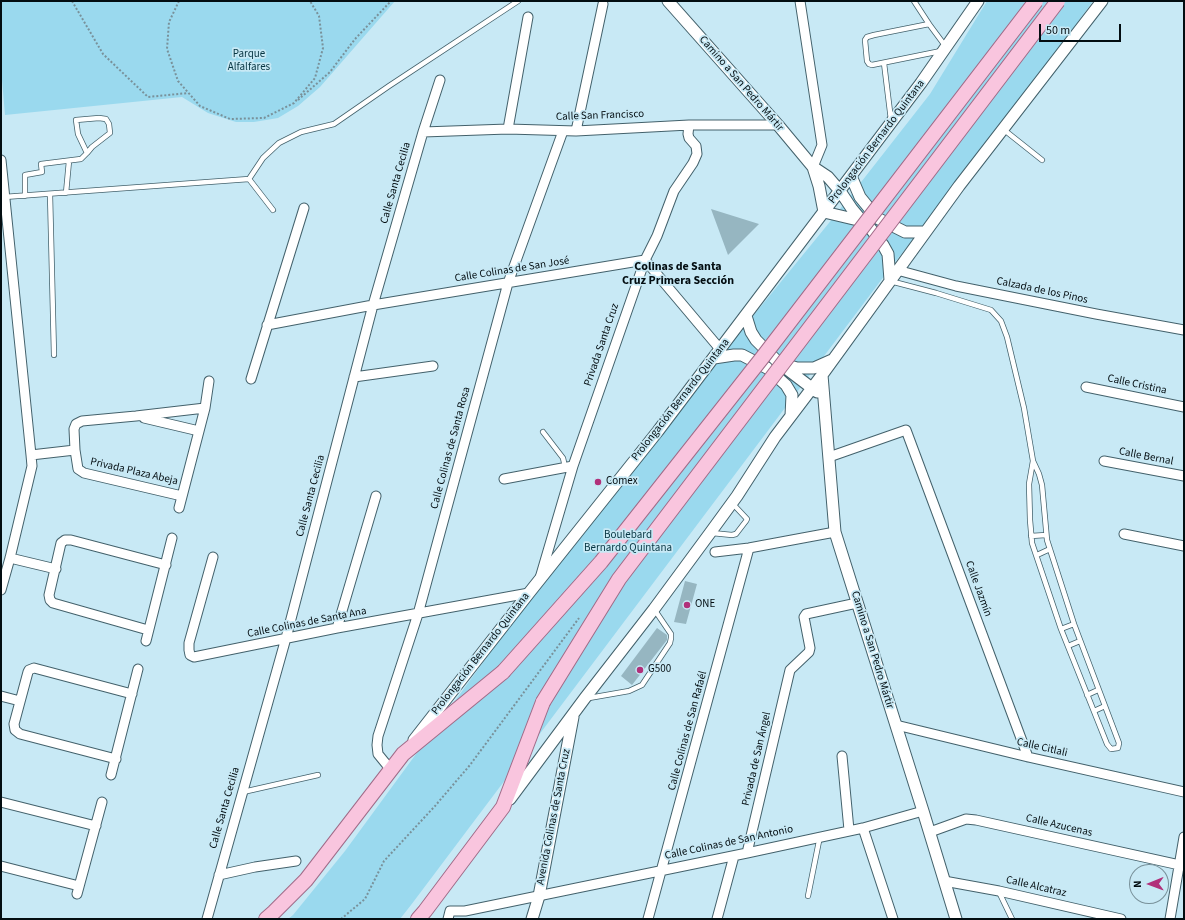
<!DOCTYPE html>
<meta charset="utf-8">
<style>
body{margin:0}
#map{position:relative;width:1185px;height:920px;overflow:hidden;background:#c8e9f5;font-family:"Source Sans 3",sans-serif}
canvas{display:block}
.frame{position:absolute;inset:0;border:2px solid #030d11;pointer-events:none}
.north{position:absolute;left:1129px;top:864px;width:40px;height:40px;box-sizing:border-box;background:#c8e9f5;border:1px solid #79919a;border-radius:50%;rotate:269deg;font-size:11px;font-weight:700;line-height:16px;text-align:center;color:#030d11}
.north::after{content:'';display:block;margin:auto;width:14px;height:18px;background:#b1307a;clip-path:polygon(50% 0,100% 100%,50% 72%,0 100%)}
.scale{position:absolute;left:1039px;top:24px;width:82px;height:18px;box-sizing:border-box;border:2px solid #030d11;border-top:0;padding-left:5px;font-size:12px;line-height:14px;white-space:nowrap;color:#030d11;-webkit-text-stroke:3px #c8e9f5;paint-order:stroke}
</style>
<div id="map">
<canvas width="1185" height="920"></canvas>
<div class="frame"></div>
<div class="north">N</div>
<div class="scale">50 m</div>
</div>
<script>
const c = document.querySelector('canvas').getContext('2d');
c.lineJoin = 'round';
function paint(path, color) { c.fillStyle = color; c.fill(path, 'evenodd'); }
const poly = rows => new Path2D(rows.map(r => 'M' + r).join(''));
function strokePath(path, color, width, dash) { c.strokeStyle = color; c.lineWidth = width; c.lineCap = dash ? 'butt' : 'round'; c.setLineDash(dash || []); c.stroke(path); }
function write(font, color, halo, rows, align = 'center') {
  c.font = font + ' "Source Sans 3",sans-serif'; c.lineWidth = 3.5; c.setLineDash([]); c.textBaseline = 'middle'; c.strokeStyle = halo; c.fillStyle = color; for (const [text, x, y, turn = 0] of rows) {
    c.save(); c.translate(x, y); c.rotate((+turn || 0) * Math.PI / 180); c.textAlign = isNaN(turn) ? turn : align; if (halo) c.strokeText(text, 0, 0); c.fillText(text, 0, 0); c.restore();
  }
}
paint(poly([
 [1,1,395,1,320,87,298,106,278,118,254,122,236,122,208,113,182,97,5,115,1,68],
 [987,1,1093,1,1005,123,888,271,411,905,400,919,288,919,293,915,345,851,594,511,833,218,930,94]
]), '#9ad9ee');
paint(poly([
 [711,209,759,224,728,255],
 [685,581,697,584,686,624,674,622],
 [657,628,667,635,667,640,632,685,621,676]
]), '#96b6c1');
const service = poly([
 [914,1,929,24],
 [941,51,872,65,869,64,867,61,865,40,867,37,874,35,929,24,946,47],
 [884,63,891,120],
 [1003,129,1042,160],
 [249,179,263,158,279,143,301,132,334,124,389,86,518,1],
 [66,193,69,161],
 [50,194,54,355],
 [25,196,25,175,42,172,41,164,81,159,87,153,92,147,110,133,109,124,106,119,99,118,76,120,78,134,87,153],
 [4,197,249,179,273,210],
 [890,281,936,293,991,310,1001,321,1007,337,1024,408,1033,461,1039,474,1042,485,1047,540,1074,624,1119,743,1118,748,1111,749,1107,744,1061,629,1032,543,1030,520,1029,484,1033,461],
 [543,432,563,458,565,467],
 [712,533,732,535,736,534,746,521,747,519,732,503],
 [1031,536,1046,535],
 [1037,555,1050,549],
 [1061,629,1074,624],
 [1068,646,1080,641],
 [1087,695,1098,690],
 [589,698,629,691,642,685,670,643,671,638,671,634,654,609],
 [1094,711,1105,706],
 [243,792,318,775],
 [999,892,1012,919],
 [808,896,820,836]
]);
const minor = poly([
 [800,1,822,145,813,167],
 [508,129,528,17],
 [576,131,603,4],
 [423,132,508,129,576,131,689,125,778,125],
 [1,160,31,455,32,466,10,558,1,590],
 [897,270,956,286,1096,314,1184,330],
 [267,325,373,305,645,260,720,349],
 [354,377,433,366],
 [251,379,304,208],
 [1086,387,1184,407],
 [144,418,199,431],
 [31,455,75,450],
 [829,457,906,430,1028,757],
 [1104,461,1184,476],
 [504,479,573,466],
 [182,496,84,473,78,469,75,450,74,429,76,424,82,421,136,416,205,408],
 [179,508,205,408,209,381],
 [1124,534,1184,546],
 [715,552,749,548,835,532],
 [213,557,189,643,189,650,190,655,194,657,337,628,529,593],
 [10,558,56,569],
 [540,578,573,466,645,260,657,236,674,191,693,163,697,154,696,146,689,138,688,134,689,125],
 [337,628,376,496],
 [148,630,53,603,50,600,49,595,61,543,65,540,71,540,166,565],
 [146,641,172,538],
 [1,696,20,701],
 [896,725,1028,757,1184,792],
 [842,756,849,830],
 [116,759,20,734,15,730,14,724,28,672,29,670,34,668,132,694],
 [391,770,378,754,377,745,378,736,418,614,508,283,563,131],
 [111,775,138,669],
 [1,802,96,826],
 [863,828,893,919],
 [930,832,966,819,976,820,1184,866],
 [747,853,790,670,809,652,810,648,804,617,806,614,857,603],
 [1,866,79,886],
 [219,875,255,867,296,861],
 [944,881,999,891,1121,919],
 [77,894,102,802],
 [207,919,286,638,373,305,423,132,440,80],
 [448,919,450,911,465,911,747,853,863,828,923,811],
 [648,919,749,548],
 [717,919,734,856],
 [1170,919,1184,837]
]);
const tertiary = poly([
 [668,1,778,125,813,167,828,177,840,191,852,209,862,221,871,229,883,245,888,254,890,280],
 [813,167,819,186,824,212],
 [851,176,860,197,873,213,879,219,905,232,925,232],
 [824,212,862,221],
 [746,316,751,332,756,340,779,363,817,392],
 [714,358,734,355,742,355,767,368,786,385,792,395,791,416],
 [783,364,797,368,814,368,832,360],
 [822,375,835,532,923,811,956,919],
 [414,740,529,593,658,431,720,349,921,83,978,1],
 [510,799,585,698,654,609,710,533,737,496,775,437,822,375,959,186,1102,1],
 [532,919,539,896,573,717]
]);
const primary = poly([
 [266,919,274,912,306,880,403,754,503,672],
 [418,919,425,911,503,807,543,702]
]);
strokePath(service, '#43616b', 6);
strokePath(minor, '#43616b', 11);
strokePath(tertiary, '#43616b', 13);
strokePath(primary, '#a06b88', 16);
strokePath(poly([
 [72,1,103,54,148,97,188,93],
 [179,1,169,22,167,49,178,81,200,106,230,119,264,118,294,103,315,78,323,48,319,16,310,1],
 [298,100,330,72,355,39,391,1],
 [341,919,365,899,384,861,435,806,470,765,579,618]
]), '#79919a', 2, [2, 2]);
strokePath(service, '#fff', 4.5);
strokePath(minor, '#fff', 9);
strokePath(tertiary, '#fff', 11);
strokePath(primary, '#f9c5de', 14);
const primaryBridge = poly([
 [503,672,601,562,762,358,1036,1],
 [543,702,619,579,1058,1]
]);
strokePath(primaryBridge, '#a06b88', 16, []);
strokePath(primaryBridge, '#f9c5de', 14);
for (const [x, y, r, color] of [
 [598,482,4,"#b1307a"],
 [687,605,4,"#b1307a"],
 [640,670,4,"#b1307a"]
]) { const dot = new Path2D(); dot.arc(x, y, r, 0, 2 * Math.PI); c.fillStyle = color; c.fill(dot); strokePath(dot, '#c8e9f5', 1.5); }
write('11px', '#073542', '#c8e9f5', [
 ["Parque",249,55],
 ["Alfalfares",249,68],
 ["Boulebard",628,536],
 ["Bernardo Quintana",628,549]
]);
write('11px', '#030d11', '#c8e9f5', [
 ["Camino a San Pedro Mártir",741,84,49],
 ["Calle San Francisco",600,116,-2],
 ["Prolongación Bernardo Quintana",877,142,-53],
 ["Calle Santa Cecilia",396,183,-74],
 ["Calle Colinas de San José",512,270,-9],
 ["Calzada de los Pinos",1042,291,12],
 ["Privada Santa Cruz",602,345,-71],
 ["Calle Cristina",1137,385,12],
 ["Prolongación Bernardo Quintana",681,400,-52],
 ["Calle Colinas de Santa Rosa",451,448,-75],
 ["Calle Bernal",1146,457,11],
 ["Privada Plaza Abeja",134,472,13],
 ["Calle Santa Cecilia",311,496,-75],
 ["Calle Jazmín",978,589,70],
 ["Calle Colinas de Santa Ana",307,623,-11],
 ["Camino a San Pedro Mártir",872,650,73],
 ["Prolongación Bernardo Quintana",481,654,-52],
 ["Calle Colinas de San Rafaél",688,731,-75],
 ["Calle Citlali",1042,748,13],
 ["Privada de San Ángel",757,759,-77],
 ["Calle Santa Cecilia",225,808,-74],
 ["Avenida Colinas de Santa Cruz",554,817,-79],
 ["Calle Azucenas",1059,826,13],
 ["Calle Colinas de San Antonio",729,843,-12],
 ["Calle Alcatraz",1036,887,13]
]);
write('11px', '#030d11', '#c8e9f5', [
 ["Comex",606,482],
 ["ONE",695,605],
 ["G500",648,670]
], 'left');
write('bold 12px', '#030d11', '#c8e9f5', [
 ["Colinas de Santa",678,267],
 ["Cruz Primera Sección",678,281]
]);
</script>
